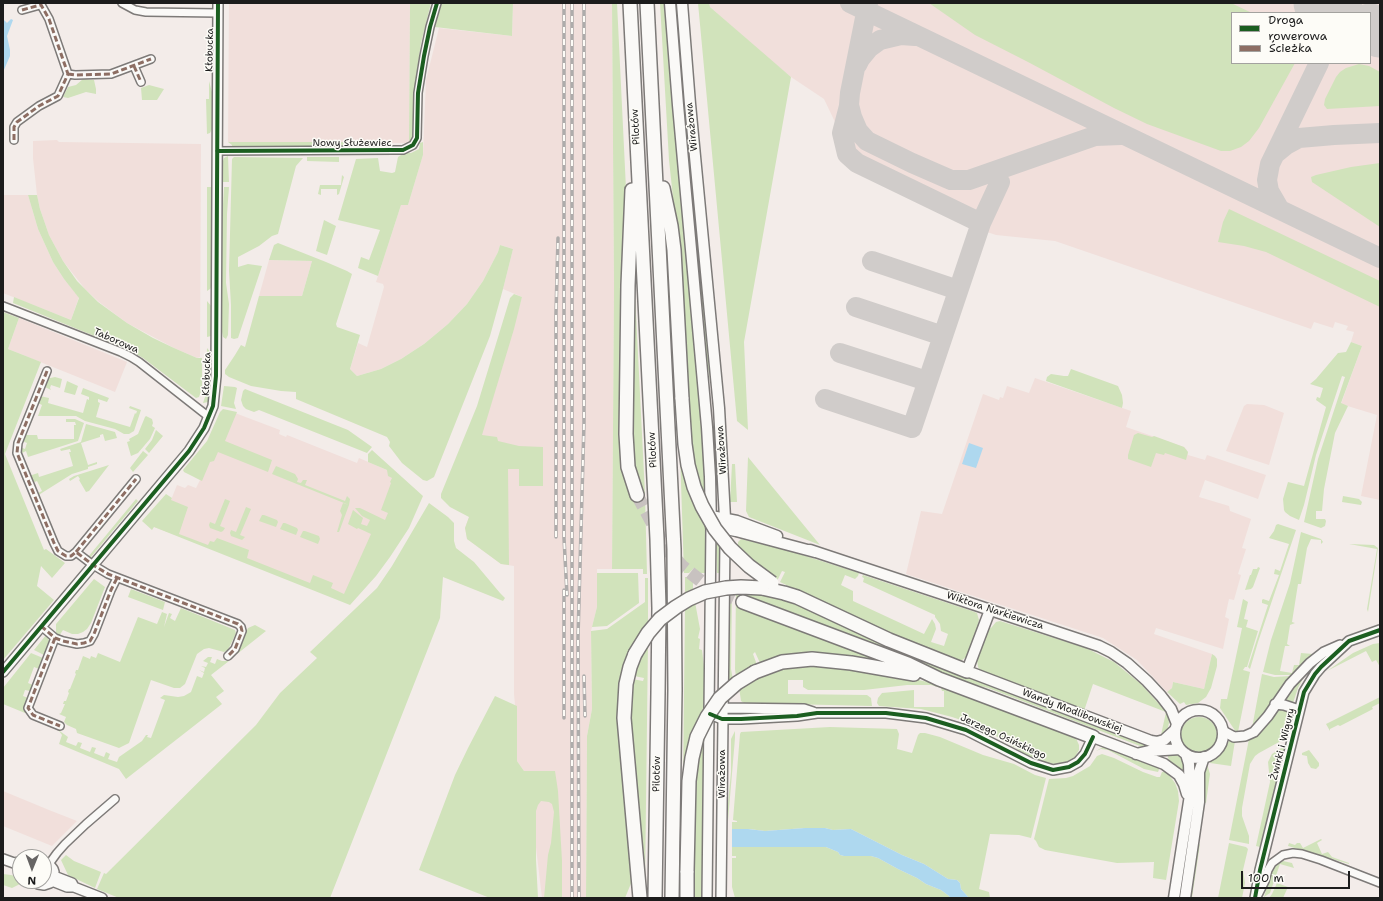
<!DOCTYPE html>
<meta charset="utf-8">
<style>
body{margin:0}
#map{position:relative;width:1383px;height:901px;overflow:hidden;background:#f3ece9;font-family:"Shantell Sans",sans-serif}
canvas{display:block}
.frame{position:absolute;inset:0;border:4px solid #1c1c1c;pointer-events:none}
.legend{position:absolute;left:1231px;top:12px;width:140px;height:52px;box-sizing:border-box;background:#fdfcf7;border:1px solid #a3a29f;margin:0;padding:5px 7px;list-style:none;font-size:12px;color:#1c1c1c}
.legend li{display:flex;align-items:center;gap:8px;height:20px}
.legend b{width:20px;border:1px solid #a3a29f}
.north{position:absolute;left:12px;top:849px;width:40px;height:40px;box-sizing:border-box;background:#fdfcf7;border:1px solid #a3a29f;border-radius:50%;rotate:181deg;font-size:11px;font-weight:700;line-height:16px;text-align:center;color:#1c1c1c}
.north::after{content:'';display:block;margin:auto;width:14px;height:18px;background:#676564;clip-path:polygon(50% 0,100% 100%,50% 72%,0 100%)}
.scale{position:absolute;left:1241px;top:871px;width:109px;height:18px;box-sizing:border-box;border:2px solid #1c1c1c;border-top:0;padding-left:5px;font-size:12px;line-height:14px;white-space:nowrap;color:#1c1c1c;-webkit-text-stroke:3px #fdfcf7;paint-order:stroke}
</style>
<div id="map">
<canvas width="1383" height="901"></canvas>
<div class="frame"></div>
<ul class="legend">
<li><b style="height:5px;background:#1b5e20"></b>Droga rowerowa</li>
<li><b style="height:5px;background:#8d6e63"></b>Ścieżka</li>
</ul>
<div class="north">N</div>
<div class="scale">100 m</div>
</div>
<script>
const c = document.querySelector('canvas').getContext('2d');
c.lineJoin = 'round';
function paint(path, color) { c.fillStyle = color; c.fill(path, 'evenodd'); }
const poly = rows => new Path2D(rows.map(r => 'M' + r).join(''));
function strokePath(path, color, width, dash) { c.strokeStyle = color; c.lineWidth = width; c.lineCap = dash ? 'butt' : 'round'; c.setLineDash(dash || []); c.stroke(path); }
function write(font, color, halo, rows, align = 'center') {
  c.font = font + ' "Shantell Sans",sans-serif'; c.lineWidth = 3; c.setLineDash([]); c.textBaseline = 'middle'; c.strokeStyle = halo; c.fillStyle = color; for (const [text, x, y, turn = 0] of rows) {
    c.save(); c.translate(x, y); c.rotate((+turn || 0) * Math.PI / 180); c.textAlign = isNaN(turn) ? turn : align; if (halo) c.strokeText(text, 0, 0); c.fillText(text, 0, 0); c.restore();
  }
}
paint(poly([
 [229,3,410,3,409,143,228,142],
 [513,3,612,3,614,286,612,569,597,569,597,607,591,631,592,709,587,736,586,898,542,898,528,780,524,771,517,761,517,707,515,705,514,694,514,566,501,564,467,539,466,533,465,528,469,517,481,436,522,297,503,289,513,249,500,245,498,252,483,281,467,304,448,324,424,344,401,359,381,369,357,376,350,369,358,343,367,347,384,287,383,284,376,282,401,205,408,205,423,155,426,80,439,28,512,36],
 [709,3,1380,3,1380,500,1361,496,1377,415,1341,404,1362,346,1351,342,1354,332,1346,330,1348,326,1335,322,1333,328,1314,322,1311,329,1055,241,996,235,960,223,856,166,824,99,791,77,765,56,710,7],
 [1232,13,1370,13,1370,63,1232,63],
 [57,140,59,142,201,144,200,357,197,358,174,348,127,323,99,302,85,289,63,261,49,235,40,209,37,195,33,158,33,141],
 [3,195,28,195,38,229,53,262,64,279,79,297,71,320,3,293],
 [269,260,312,261,302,296,259,296],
 [19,318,127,362,115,392,8,349],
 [1035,378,1131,411,1126,427,1184,447,1187,450,1188,455,1205,460,1207,455,1266,475,1258,499,1205,480,1199,497,1229,506,1230,511,1251,519,1242,548,1246,549,1238,574,1241,575,1234,600,1229,599,1225,617,1229,619,1223,649,1156,628,1154,634,1212,654,1204,689,1173,682,1172,688,1167,692,1137,660,1103,638,906,574,921,511,942,514,983,394,999,400,1000,397,1003,398,1007,386,1029,393],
 [1247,404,1264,405,1284,413,1269,465,1226,451,1244,406],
 [235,413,280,430,279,434,286,437,287,435,357,463,359,458,394,473,394,502,365,574,345,596,205,546,154,527,171,500,177,485,185,488,188,485,196,488,200,480,194,477],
 [3,791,49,810,77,821,52,846,3,826]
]), '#f1dfdb');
paint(poly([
 [410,3,431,3,421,43,415,86,412,140,409,143],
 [442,3,513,3,512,36,435,27],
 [612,3,617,3,626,189,619,400,620,447,630,496,641,493,637,480,631,450,632,325,635,294,645,494,647,574,643,574,643,569,612,569,614,286],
 [660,3,665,3,668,58,693,325,703,441,707,502,705,503,691,455,679,254,669,160],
 [675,3,678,3,684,93,711,380,710,380,704,345,703,316,679,71],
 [698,3,709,3,710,7,791,77,744,342,748,430,737,421],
 [929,3,1231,3,1252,13,1232,13,1232,63,1295,63,1259,128,1249,141,1241,147,1230,151,1221,151,1147,124,1114,108,1028,62,975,35],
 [1359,64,1369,66,1380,72,1380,106,1327,109,1324,105,1325,99,1336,77,1340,72,1346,68],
 [83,79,94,80,96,89,96,94,86,92,68,98,63,97,68,87,76,85],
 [209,81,212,92,212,129,210,133,207,134,206,99,209,99],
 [149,85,164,89,157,100,142,100,141,88],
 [228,142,348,142,346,146,343,148,232,147,232,145],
 [423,142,423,155,408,205,401,205,378,276,358,268,361,257,369,260,380,230,338,220,356,159,378,158,380,171,392,173,395,172,398,157,404,153,411,153,419,149,420,143],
 [228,156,229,182,223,182,223,161,224,158],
 [234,157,303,158,296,166,278,234,272,236,259,246,238,257,238,267,248,264,262,266,238,338,234,339,231,338,231,305,229,271,232,159],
 [307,157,339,157,339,162,307,161],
 [1380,163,1380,227,1312,182,1311,177,1316,175,1351,167],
 [342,175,344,177,339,194,337,195,337,189,321,189,321,195,318,194,320,185,341,185],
 [207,187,211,187,212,286,210,289,207,291],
 [224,187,229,187,227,214,226,283,229,304,228,335,226,339,223,337,222,332,222,222],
 [28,195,37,195,40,209,49,235,63,261,77,281,98,302,127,323,153,338,174,348,197,358,202,358,202,388,199,397,196,398,143,358,129,350,13,303,14,297,71,320,79,298,64,279,53,262,38,229],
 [1229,209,1380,281,1380,307,1266,252,1244,246,1218,242,1223,222],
 [324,220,336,226,327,255,316,251],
 [278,243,326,262,347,271,352,274,336,324,337,327,360,335,350,369,357,376,381,369,401,359,424,344,448,324,467,304,483,281,498,252,500,245,513,249,503,289,490,336,434,477,427,481,423,480,402,463,389,446,390,442,387,437,296,399,296,392,281,391,251,386,229,377,225,374,225,370,235,355,241,345,245,347,259,296,302,296,312,261,269,260,274,245],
 [514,294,522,297,514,329,482,435,497,437,498,441,519,446,543,447,543,486,519,486,519,469,508,469,509,565,501,564,467,539,465,528,469,517,450,507,441,498,441,494,477,406,510,298],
 [207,301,212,307,211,336,207,337],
 [3,312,19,318,8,349,41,362,5,454,44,550,46,549,65,563,52,578,41,566,37,586,54,600,3,660],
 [1351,342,1362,346,1341,403,1348,406,1335,433,1324,489,1322,511,1316,511,1316,519,1325,519,1326,521,1325,526,1321,528,1304,522,1318,459,1345,377,1342,376,1316,455,1304,505,1299,520,1290,516,1285,512,1284,510,1283,499,1288,482,1304,486,1326,407,1316,400,1317,397,1320,398,1323,388,1310,384,1316,379,1338,353,1346,352],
 [207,348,211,353,211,386,209,400,208,402,203,403,206,394],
 [1071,369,1118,386,1122,395,1123,403,1122,408,1046,381,1047,377,1051,374,1064,376,1068,376],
 [55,377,62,379,60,388,51,385,50,388,51,390,45,387,46,379],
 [67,381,78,386,75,395,64,392],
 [224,386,235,387,237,388,234,403,236,409,221,406],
 [83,388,109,398,107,402,98,399,98,402,100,403,96,417,130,427,135,413,136,414,137,411,129,408,130,406,141,410,134,431,129,434,124,434,115,429,85,421,76,416,38,416,42,405,38,403,40,396,49,398,48,403,83,413,87,399,89,400,89,397,81,394],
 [245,389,348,430,372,447,367,453,259,410,254,412,246,409,243,406,241,400,243,391],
 [223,409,237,412,225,441,272,460,268,472,218,452,214,461,210,462,202,481,184,472,183,470,207,441,220,412],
 [146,416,152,419,153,423,152,426,155,428,150,439,138,453,131,456,127,442,130,441,129,439,138,434,145,417],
 [66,419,75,419,84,423,78,441,28,457,26,451,20,454,20,447,25,449,27,443,22,441,24,435,37,435,38,439,74,439,74,425,76,425,75,422,66,422],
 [86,424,115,432,117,438,105,441,103,434,100,435,100,437,81,443,88,465,97,462,97,464,88,467,88,469,72,474,37,496,36,494,42,491,37,481,32,483,29,476,38,473,39,477,73,466,69,452,71,452,70,449,61,451,60,449,81,442],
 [156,430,163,436,149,453,145,449,152,440],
 [1138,433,1152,437,1154,436,1184,447,1188,452,1186,460,1165,453,1164,455,1156,453,1151,467,1128,459,1128,455,1134,435],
 [372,450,423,496,409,528,390,557,376,576,350,605,154,527,152,530,142,521,166,494,172,498,171,500,188,507,179,534,208,545,210,541,214,542,217,538,249,550,247,558,310,583,313,575,333,583,331,588,344,594,371,534,358,528,357,529,348,524,353,510,363,518,361,524,367,526,370,520,362,516,355,508,360,508,385,520,388,513,381,510,391,483,390,482,392,478,388,476,387,470,368,462,368,454],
 [143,451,148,455,133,472,130,468],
 [680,453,707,527,706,573,696,573,698,571,694,568,689,573,684,573],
 [748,457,820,545,749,517,746,511],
 [732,464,735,464,737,502,730,502],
 [109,465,89,491,86,492,79,480,80,479,78,476,70,481,69,479,74,476],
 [276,466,295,474,298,479,297,482,301,483,303,480,307,480,305,485,345,501,347,496,350,499,349,505,272,474],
 [1343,496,1359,499,1362,502,1361,505,1342,502],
 [136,499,138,501,91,557,88,557],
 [225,499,230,501,220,526,225,528,223,531,221,532,210,528,209,525,210,522,215,524],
 [343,503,349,505,339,532,337,532,342,515,340,511],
 [429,503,448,517,454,523,454,541,456,548,474,562,500,593,505,598,503,601,443,577,440,618,330,898,119,898,97,889,104,873,106,874,256,725,280,693,317,658,310,652,377,588,392,566],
 [246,507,251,509,240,535,245,537,242,540,231,536,230,533,231,530,236,532],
 [262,515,264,515,277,520,278,522,276,527,259,521],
 [283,523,285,523,297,528,298,530,296,535,280,529],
 [1278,524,1296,530,1258,642,1250,669,1248,667,1268,605,1262,603,1262,600,1263,599,1269,601,1279,575,1274,574,1275,569,1280,571,1289,544,1269,538,1274,531,1276,525],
 [303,531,305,531,319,536,320,539,318,544,300,537],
 [1301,532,1321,539,1323,542,1321,544,1321,540,1311,539,1307,548,1301,584,1298,584,1292,622,1295,623,1290,625,1287,644,1290,646,1285,646,1280,671,1292,673,1294,665,1299,665,1301,653,1313,654,1313,655,1292,675,1275,675,1263,672,1271,640,1290,583],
 [716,538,721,544,720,573,717,573],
 [741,539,790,551,859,573,858,576,855,579,845,575,841,585,853,591,853,601,924,634,932,619,935,624,936,629,931,642,944,646,948,634,941,631,940,624,935,617,935,615,863,582,864,578,862,577,863,575,972,611,977,613,979,620,978,624,981,625,969,655,962,660,958,661,909,642,859,620,780,582,785,572,782,571,777,581,738,550,738,542],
 [1349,544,1374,545,1378,548,1368,612,1367,609,1377,549],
 [1258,567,1260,568,1253,587,1251,589,1245,590,1250,575,1251,575,1253,569,1257,569],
 [597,573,638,573,639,603,607,626,592,627,597,607],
 [685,577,693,577,693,591,685,595],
 [645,578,648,578,648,624,626,662,632,881,625,898,586,898,587,736,592,709,591,631,607,629,645,602],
 [94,579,105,587,91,623,87,629,83,632,78,634,72,634,63,630,59,636,56,634,56,624],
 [131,589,165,602,163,610,128,597],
 [729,592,732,592,731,669,733,680,728,684],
 [736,592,768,594,802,607,804,606,1106,729,1154,746,1148,748,1140,746,988,688,961,681,744,596,798,630,882,661,881,664,760,663,755,652,753,654,757,665,736,677,735,669],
 [1243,599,1248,602,1244,619,1248,620,1246,627,1258,631,1247,667,1245,667,1243,670,1250,672,1238,732,1236,732,1220,708,1221,699,1227,699,1242,628,1237,627],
 [695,602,700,629,698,638,700,639,699,649,702,650,704,666,705,709,683,781,685,607],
 [181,608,235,630,236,633,228,650,224,652,209,648,204,649,197,654,185,684,180,688,174,688,151,680,129,743,119,748,77,733,76,729,67,725,64,722,66,717,59,714,61,713,65,704,63,704,64,701,66,701,69,693,68,692,69,689,70,689,76,674,75,673,76,670,78,670,83,656,90,659,91,656,96,658,98,653,120,662,138,617,157,624,162,612,167,614,164,627,169,613,172,614,170,618,175,621],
 [1000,621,1086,648,1114,662,1141,684,1168,714,1169,723,1167,731,1161,735,1166,712,1093,684,1084,711,980,670,978,667,977,660,989,628,991,628,996,622],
 [255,625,266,631,237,654,236,653,248,628],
 [46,635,48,637,49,641,44,655,34,650],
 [648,642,645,884,644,884,629,725,632,679,643,681,644,678,634,676,640,658],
 [1380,643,1380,667,1376,660,1372,662,1366,651,1327,671,1353,653,1373,644],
 [31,653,43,658,39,669,34,667,28,683,33,685,30,691,25,690,23,696,28,698,25,707,26,712,25,713,3,704,3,688],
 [1212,654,1215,656,1217,659,1217,666,1211,688,1206,697,1198,703,1186,705,1184,702,1180,704,1167,692,1172,688,1173,682,1204,689],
 [208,657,212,657,210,662,215,664,217,659,222,661,229,661,211,675,224,691,216,697,222,704,126,779,119,769,59,744,62,735,59,731,57,730,57,729,68,737,66,742,76,746,78,742,82,743,80,748,90,752,92,747,96,748,94,753,104,757,106,752,110,754,108,759,117,762,119,757,142,741,146,735,148,735,147,737,151,738,165,700,160,698,164,695,178,697,184,696,191,692,197,676,202,678,204,673,199,670,204,672,205,668,201,666,206,667,208,663,203,661],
 [816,664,904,677,933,683,1075,736,1079,745,1079,750,1075,757,1065,763,1055,764,1045,763,1027,755,991,733,976,725,952,717,921,709,879,706,877,703,878,698,882,693,914,690,914,707,944,707,944,691,942,691,941,688,931,685,907,685,864,690,808,690,803,687,803,680,788,680,788,694,867,695,871,698,872,706,744,703,741,701,739,687,746,682,785,666],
 [1262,674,1274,677,1291,676,1259,720,1252,728],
 [1302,676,1304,677,1298,688,1293,703,1282,700],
 [495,696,517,706,517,761,524,771,555,771,558,791,562,861,562,898,544,898,548,855,551,843,554,812,552,804,549,802,541,801,538,805,536,811,536,860,538,898,490,898,419,870,455,775,468,748],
 [1380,697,1380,703,1372,707,1373,709,1340,726,1338,725,1330,729,1330,731,1326,724],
 [1281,710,1287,711,1290,714,1285,735,1279,742,1259,753,1255,756,1250,764,1242,808,1242,816,1249,836,1249,844,1229,840,1249,739,1273,713],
 '1181 735a18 18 0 1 1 36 0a18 18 0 1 1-36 0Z',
 [830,727,897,729,899,734,897,749,912,753,918,735,920,733,925,733,940,737,983,755,1014,764,1035,775,1046,778,1031,838,1019,835,990,834,979,889,989,892,990,898,969,898,961,889,960,883,957,880,948,879,924,864,902,855,851,829,833,830,825,828,805,828,765,831,749,829,732,829,732,822,737,822,737,821,733,820,740,734,741,732],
 [705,731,702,898,691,898,694,774],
 [735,731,735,738,728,821,728,803,731,772,731,739],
 [1229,741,1235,741,1231,766,1210,763,1211,761,1222,753],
 [1286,745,1271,802,1260,847,1256,846,1270,782,1268,762,1272,754],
 [1103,747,1160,767,1158,772,1144,769,1108,750,1101,749,1096,751],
 [1309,750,1319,763,1319,766,1316,769,1311,768,1308,763,1307,756,1302,755,1302,753],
 [1167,752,1175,753,1182,759,1184,764,1184,775,1169,762],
 [1102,754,1114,758,1143,772,1157,777,1160,777,1162,772,1165,772,1169,775,1175,783,1178,791,1179,801,1166,880,1153,878,1154,862,1117,863,1045,850,1039,847,1036,841,1034,839,1049,779,1066,778,1073,776,1090,766,1097,756],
 [1207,764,1210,774,1209,781,1206,803,1204,802,1204,772],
 [1321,839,1322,840,1317,843,1322,854,1328,852,1332,857,1349,863,1349,864,1288,846,1289,843,1295,845,1297,843,1300,843,1303,848],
 [1229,843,1246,847,1248,849,1243,870,1245,883,1242,898,1218,898],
 [1200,844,1192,898,1189,898,1197,846],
 [740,846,826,847,838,852,840,855,844,856,871,856,878,858,898,869,917,878,926,884,941,890,949,896,950,898,735,898,732,887,732,858,736,858,736,856,732,856,732,847],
 [66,855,74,861,101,872,95,888,68,875,61,860],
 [1283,861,1292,863,1294,868,1280,864,1270,893,1264,897,1273,867],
 [3,874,11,875,19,877,20,884,12,888,3,885],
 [1277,883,1288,887,1283,898,1269,898,1272,894]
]), '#d1e3bb');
paint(poly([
 [3,19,7,23,11,19,13,20,7,36,10,50,10,56,3,72],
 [969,443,983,448,976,468,962,464],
 [805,828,825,828,833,830,851,829,902,855,924,864,948,879,957,880,960,883,961,889,969,898,950,898,949,896,941,890,926,884,917,878,898,869,878,858,871,856,844,856,840,855,838,852,826,847,732,847,703,845,702,840,704,829,748,829,765,831]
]), '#aed8ef');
paint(poly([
 [703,827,732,827,732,849,704,848]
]), '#f3ece9');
strokePath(poly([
 [850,3,1380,258],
 [868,3,850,93,849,105,852,117,858,131,867,141,912,163,951,180,969,180,1089,138,1095,136,1121,135],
 [1370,33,1380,35],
 [857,65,860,59,869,48,880,40,901,35,915,36],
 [849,106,842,133,847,154,857,163,981,223],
 [1275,154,1286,145,1299,138,1334,135,1380,133],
 [1280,210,1269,191,1267,180,1270,164,1319,63],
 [872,261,958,290],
 [856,307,943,336],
 [840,353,927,381],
 [825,399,912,428,981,223,1000,182]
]), '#d0ccca', 20);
strokePath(poly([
 [1318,3,1339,13],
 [1370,28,1380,33]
]), '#d0ccca', 49);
strokePath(poly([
 [637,495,666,548,682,566,707,586,743,602]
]), '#c8c2c0', 13, [13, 6]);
const minor = poly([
 [122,3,135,10,146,12,218,13],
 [22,10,40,5],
 [134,66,141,82],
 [68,74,75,75,111,74,151,59],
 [14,140,14,127,17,122,39,106,58,96,68,74,49,19,40,3],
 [217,151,394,150,403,150,413,145,417,138,418,93,424,56,430,27,437,3],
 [3,306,121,352,131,357,139,362,209,417],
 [47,371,18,443,17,453,54,543,58,551,66,556,71,556,76,552,93,565,108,574,238,624,241,627,242,631,235,649,228,656],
 [76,552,136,479],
 [41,626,55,638,63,641,77,644,84,643,90,641,94,634,111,590,117,578],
 [55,638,28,708,33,715,60,726],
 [49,864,57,853,65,844,86,824,115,799],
 [1258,895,1265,881,1268,870,1272,863,1283,855,1293,853,1302,854,1321,860,1380,883]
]);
const tertiary = poly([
 [3,672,189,451,204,428,213,406,216,376,218,3],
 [1275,704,1284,705,1299,710],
 [719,710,723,708,804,709,813,712],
 [710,714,722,719,741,719,797,716,817,713,886,713,926,718,966,730,1031,763,1053,770,1069,767,1078,762,1085,754,1093,737],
 [1223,731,1234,737,1245,736,1254,732,1268,716,1290,684,1310,663,1324,652,1340,645],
 [3,859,14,863,20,862],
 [54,876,72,883,74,887],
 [34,881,38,884,44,885,50,883,53,879,54,872,53,869,49,864,44,863],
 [52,881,67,887,74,887,102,898],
 [707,898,711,526],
 [721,898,725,540],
 [1255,898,1260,870,1304,692,1315,674,1321,667,1349,641,1380,630]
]);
const secondary = poly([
 [670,3,678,105,707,427,710,477,711,526,736,531,815,552],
 [682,3,690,104,719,408,725,518],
 [711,516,737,521,777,536],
 [810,550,1099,646,1111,652,1127,663,1147,681,1161,696,1171,709,1177,724],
 [990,610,967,671,1151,741,1157,742,1164,740,1175,730],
 '1175 734a24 24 0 1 1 48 0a24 24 0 1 1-48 0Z',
 [1093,737,1164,764,1179,775,1184,784,1187,794],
 [1136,754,1149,751,1180,749],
 [1174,898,1190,795,1189,764,1186,754],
 [1185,898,1199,802,1199,772,1204,757]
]);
const motorway = poly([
 [630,3,657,539,659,608,658,693,655,898],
 [647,3,674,549,675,690,672,898],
 [663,188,671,226,674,250,682,399],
 [632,190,628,285,626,434,628,467,637,495],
 [762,588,784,593,797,597,889,640,967,671],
 [743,602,908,664,939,679,1093,737],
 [635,654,630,667,626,684,624,718,640,898],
 [755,672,782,662,812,659,851,663,914,674],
 [687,898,687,871]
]);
strokePath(minor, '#7d7a78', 10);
strokePath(tertiary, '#7d7a78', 12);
strokePath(secondary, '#7d7a78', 13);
strokePath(motorway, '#7d7a78', 16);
strokePath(minor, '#faf9f7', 7);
strokePath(tertiary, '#faf9f7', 9);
strokePath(secondary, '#faf9f7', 10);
strokePath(motorway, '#faf9f7', 13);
const rail = poly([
 [564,3,564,538,567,595],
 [556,537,556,313,558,238],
 [564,590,564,718],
 [584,676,585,716],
 [572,898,572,3],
 [579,898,578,637,584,423,584,3]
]);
strokePath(rail, '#aeacab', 3.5);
strokePath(rail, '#fdfcf7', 2, [6]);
const motorwayBridge = poly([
 [682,399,685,444,688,465,694,487,702,506,715,529,730,548,749,566,772,583],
 [635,654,648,633,660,619,676,607,689,599,705,592,726,588,741,587,762,588],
 [687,871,689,781,692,758,697,737,707,717,720,698,737,683,755,672]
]);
strokePath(motorwayBridge, '#7d7a78', 16, []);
strokePath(motorwayBridge, '#faf9f7', 13);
strokePath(poly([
 [22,10,40,5],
 [134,66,141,82],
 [68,74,75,75,111,74,151,59],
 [14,140,14,127,17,122,39,106,58,96,68,74,49,19,40,3],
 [47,371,18,443,17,453,54,543,58,551,66,556,71,556,76,552,93,565,108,574,238,624,241,627,242,631,235,649,228,656],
 [76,552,136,479],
 [41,626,55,638,63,641,77,644,84,643,90,641,94,634,111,590,117,578],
 [55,638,28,708,33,715,60,726]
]), '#8d6e63', 3, [6, 3]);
strokePath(poly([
 [217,151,394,150,403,150,413,145,417,138,418,93,424,56,430,27,437,3],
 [3,672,189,451,204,428,213,406,216,376,218,3],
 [710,714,722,719,741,719,797,716,817,713,886,713,926,718,966,730,1031,763,1053,770,1069,767,1078,762,1085,754,1093,737],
 [1255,898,1260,870,1304,692,1315,674,1321,667,1349,641,1380,630]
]), '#1b5e20', 4);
write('10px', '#1c1c1c', '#fdfcf7', [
 ["Kłobucka",210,50,-89],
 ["Pilotów",636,127,-93],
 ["Wirażowa",692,127,-96],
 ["Nowy Służewiec",352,143],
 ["Taborowa",116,341,24],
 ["Kłobucka",207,374,-88],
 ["Pilotów",653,450,-93],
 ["Wirażowa",722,450,-94],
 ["Wiktora Narkiewicza",995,611,18],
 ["Wandy Modlibowskiej",1072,711,21],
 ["Jerzego Osińskiego",1003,737,25],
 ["Żwirki i Wigury",1283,744,-76],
 ["Pilotów",657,774,-89],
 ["Wirażowa",722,774,-90]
]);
</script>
